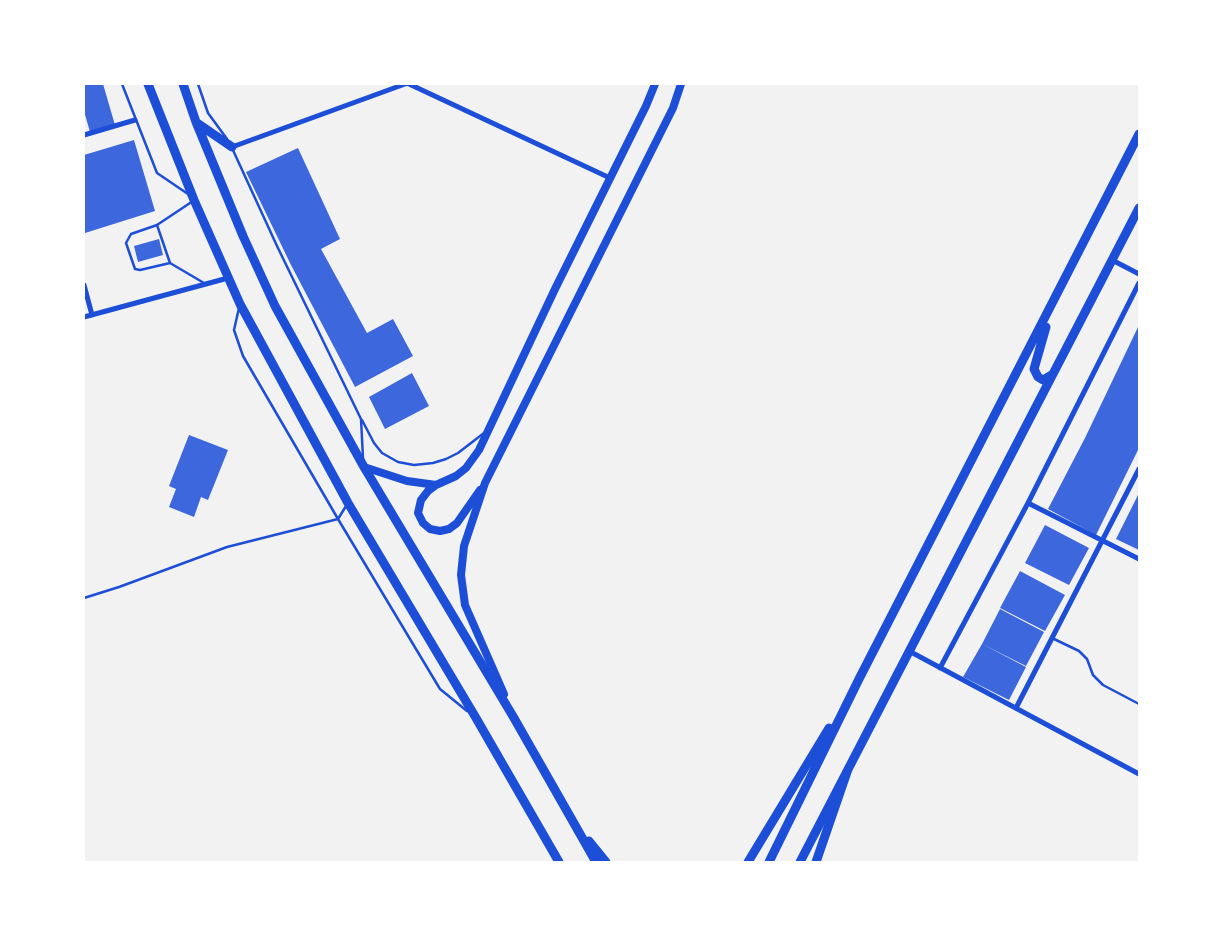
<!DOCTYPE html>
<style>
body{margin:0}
#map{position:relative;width:1223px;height:946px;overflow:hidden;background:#f2f2f2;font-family:Lora,serif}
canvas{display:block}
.frame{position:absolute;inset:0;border:85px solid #fff;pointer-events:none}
</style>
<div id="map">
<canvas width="1223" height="946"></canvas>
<div class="frame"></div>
</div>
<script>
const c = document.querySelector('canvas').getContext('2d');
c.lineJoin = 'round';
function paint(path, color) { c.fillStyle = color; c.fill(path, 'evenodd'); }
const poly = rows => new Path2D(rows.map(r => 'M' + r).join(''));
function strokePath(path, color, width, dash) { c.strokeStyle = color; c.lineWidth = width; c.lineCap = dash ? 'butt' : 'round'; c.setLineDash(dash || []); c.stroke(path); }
paint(poly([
 [84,84,103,84,115,125,90,132,84,111],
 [134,140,155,211,85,233,84,225,84,155],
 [298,148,340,239,321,249,367,333,393,319,413,356,355,387,291,265,246,172],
 [159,239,163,255,138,262,134,246],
 [1139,325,1139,448,1096,535,1048,509,1085,438],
 [412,373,429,406,385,429,369,397],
 [189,435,228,450,208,500,201,497,194,517,169,507,176,489,169,486],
 [1139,493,1139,550,1116,539],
 [1045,525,1089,548,1069,585,1025,563],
 [1020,571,1065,595,1045,631,1000,608],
 [1000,609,1044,632,1026,666,982,644],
 [982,644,1026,667,1009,700,963,677]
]), '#3d67dc');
strokePath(poly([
 [122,84,157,173,188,194],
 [198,84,208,113,227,139],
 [232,148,277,246,361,419,363,458],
 [193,201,157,225,131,234,126,243,135,269,140,270,170,263,204,283],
 [157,225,170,263],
 [239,308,234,330,243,356,338,519,440,689,467,711],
 [362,420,374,443,382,453,398,462,414,465,433,463,446,459,458,453,484,433],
 [84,598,119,587,227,547,338,519,346,506],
 [1052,638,1079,651,1087,659,1093,675,1103,685,1139,704]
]), '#1d4ed8', 2.5);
strokePath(poly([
 [409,84,610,178],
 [84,135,135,120],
 [232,147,405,84],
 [1112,260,1139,274],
 [1139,283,1028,503,1139,559],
 [84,285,92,315],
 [84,317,228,278],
 [909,651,1139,774],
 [940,668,1028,503],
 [1016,708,1139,469]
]), '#1d4ed8', 5);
strokePath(poly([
 [364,467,407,481,436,485],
 [480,490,457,523,449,529,440,531,430,529,423,523,418,513,421,500,428,491,436,485,456,476,466,468,479,450,555,289,646,106,655,84],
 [504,694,465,605,461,575,464,546,485,483,673,108,681,84]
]), '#1d4ed8', 8);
strokePath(poly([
 [148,84,194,200,240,304,348,503,476,718,559,862],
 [183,84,196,122,243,236,275,306,364,467,514,718,596,862],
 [197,123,232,147],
 [1046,327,1034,369,1038,377,1043,380,1053,374],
 [589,841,606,862],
 [748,862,829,728],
 [769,862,859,679,1139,134],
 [800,862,1139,208]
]), '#1d4ed8', 9);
strokePath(poly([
 [816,862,847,772]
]), '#1d4ed8', 9);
</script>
